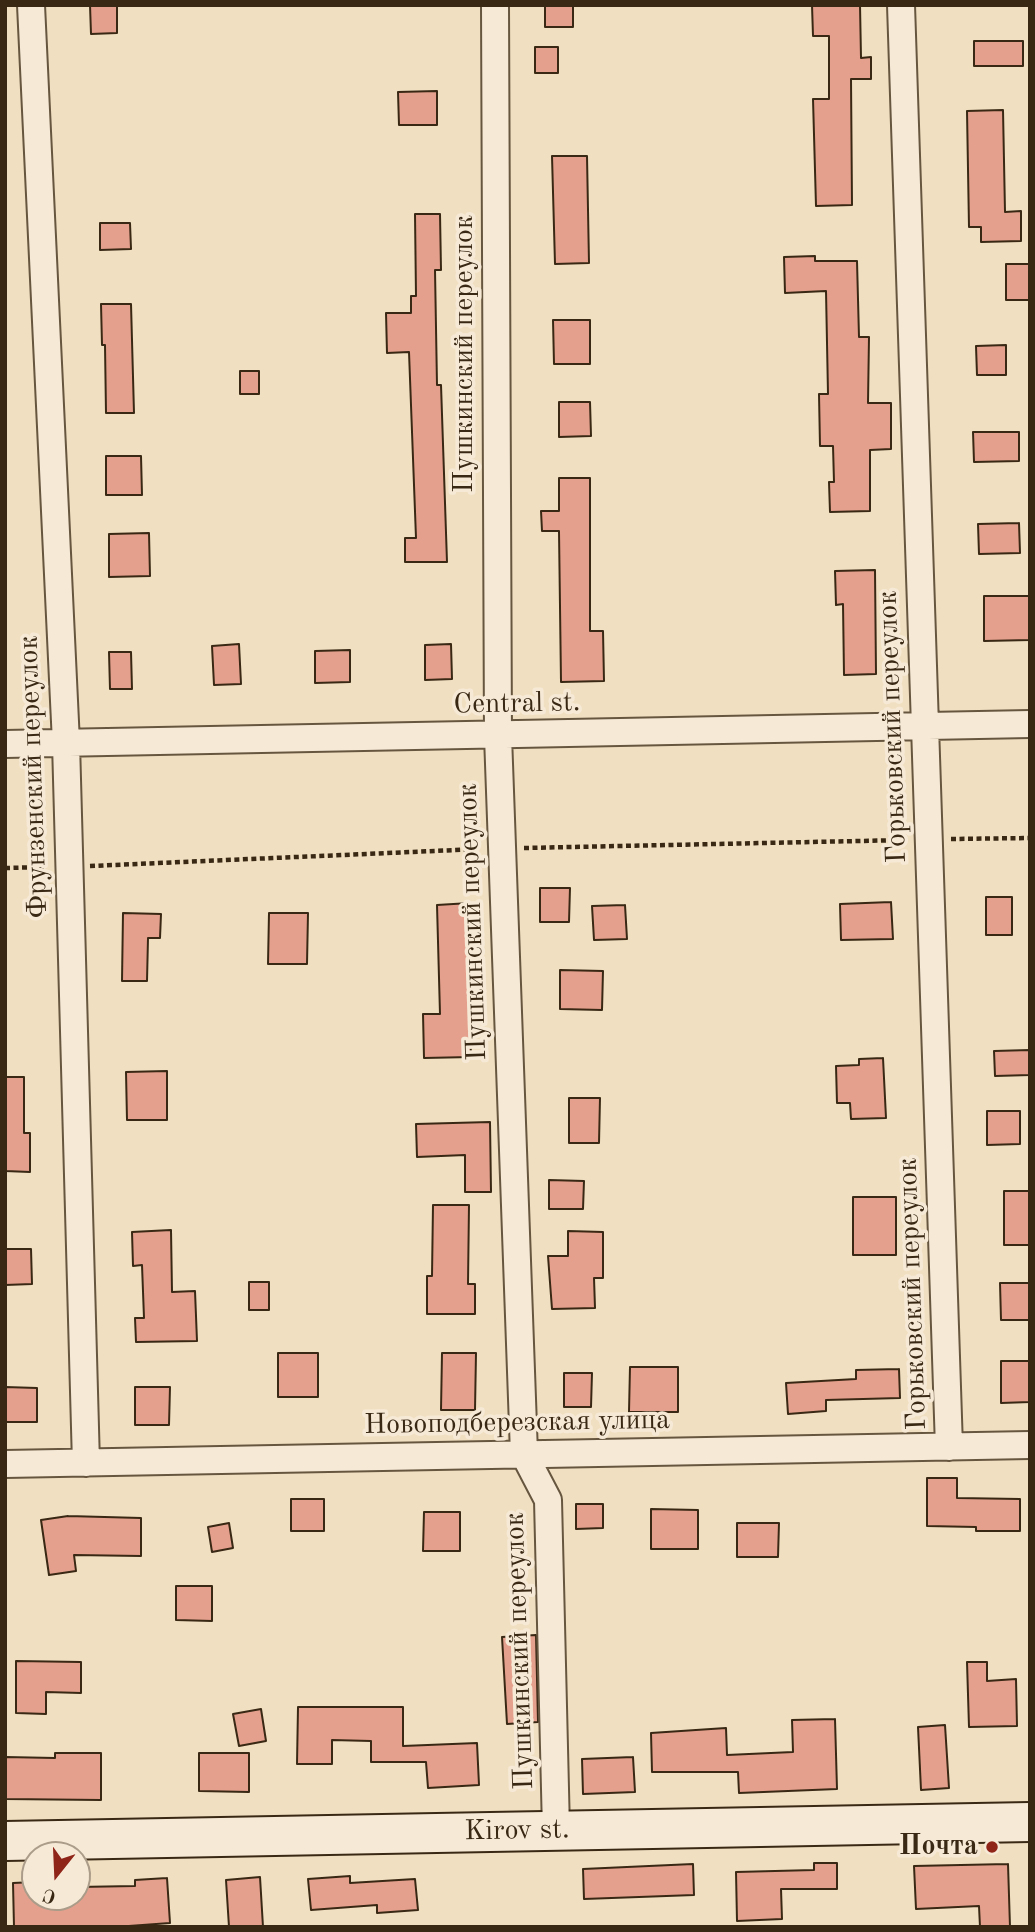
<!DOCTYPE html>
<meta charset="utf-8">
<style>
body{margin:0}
#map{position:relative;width:1035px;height:1932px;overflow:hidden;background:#f1dfc1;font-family:"Old Standard TT",serif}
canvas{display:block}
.frame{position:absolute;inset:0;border:7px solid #392814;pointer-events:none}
.north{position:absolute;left:21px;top:1841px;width:70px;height:70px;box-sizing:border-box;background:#f6ead7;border:2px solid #aa9c89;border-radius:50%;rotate:198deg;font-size:19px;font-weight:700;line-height:28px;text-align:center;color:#392814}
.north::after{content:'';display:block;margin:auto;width:24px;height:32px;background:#8f2418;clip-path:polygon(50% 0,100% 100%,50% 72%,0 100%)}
</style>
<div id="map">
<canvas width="1035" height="1932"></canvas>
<div class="frame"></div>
<div class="north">С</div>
</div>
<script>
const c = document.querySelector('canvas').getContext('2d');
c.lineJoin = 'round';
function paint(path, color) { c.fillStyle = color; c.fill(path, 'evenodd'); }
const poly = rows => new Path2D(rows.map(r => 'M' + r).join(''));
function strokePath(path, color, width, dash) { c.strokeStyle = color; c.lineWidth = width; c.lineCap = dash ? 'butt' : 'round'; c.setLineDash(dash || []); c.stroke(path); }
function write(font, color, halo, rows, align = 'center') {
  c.font = font + ' "Old Standard TT",serif'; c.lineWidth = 7; c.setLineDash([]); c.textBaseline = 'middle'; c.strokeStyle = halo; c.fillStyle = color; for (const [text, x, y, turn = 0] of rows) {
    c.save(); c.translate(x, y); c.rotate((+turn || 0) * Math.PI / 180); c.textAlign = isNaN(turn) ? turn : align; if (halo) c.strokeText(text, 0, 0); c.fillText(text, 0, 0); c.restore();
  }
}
const building = poly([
 [90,5,117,5,117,33,91,34,90,5],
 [545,5,573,5,573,27,545,27,545,5],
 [812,5,860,5,861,58,871,57,871,79,851,79,852,205,816,206,813,99,829,99,829,36,813,36,812,5],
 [974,41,1023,41,1023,66,974,66,974,41],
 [535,47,558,47,558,73,535,73,535,47],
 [437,91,437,125,399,125,398,92,437,91],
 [1003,110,1005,212,1021,211,1021,241,981,242,981,227,969,227,967,111,1003,110],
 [552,156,587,156,589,263,555,264,552,156],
 [415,214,440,214,441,270,435,270,437,385,441,385,447,562,405,562,405,538,416,538,409,352,387,353,386,313,411,313,411,296,416,296,415,214],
 [100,223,130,223,131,249,100,250,100,223],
 [815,256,815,261,857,261,859,337,869,337,868,403,891,403,891,449,870,450,870,511,830,512,829,482,834,482,833,446,820,446,819,394,828,394,826,291,785,293,784,257,815,256],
 [1006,264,1030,264,1030,300,1006,300,1006,264],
 [101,304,131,304,134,413,106,413,105,345,102,345,101,304],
 [553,320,590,320,590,364,554,364,553,320],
 [1006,345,1006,375,977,375,976,346,1006,345],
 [240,371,259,371,259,394,240,394,240,371],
 [559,402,590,402,591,436,559,437,559,402],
 [973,432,1019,432,1019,461,974,462,973,432],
 [106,456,141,456,142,495,106,495,106,456],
 [559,478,590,478,590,631,603,631,604,681,561,682,559,531,542,531,541,511,559,511,559,478],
 [1019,523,1020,553,979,554,978,524,1019,523],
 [149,533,150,576,109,577,109,534,149,533],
 [875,570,876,674,844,675,843,604,836,605,835,571,875,570],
 [984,596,1030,596,1030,640,984,641,984,596],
 [239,644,241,684,214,685,212,646,239,644],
 [451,644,452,679,425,680,425,645,451,644],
 [350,650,350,682,315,683,315,651,350,650],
 [109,652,131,652,132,689,110,689,109,652],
 [540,888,570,888,569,922,540,922,540,888],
 [986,897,1012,897,1012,935,986,935,986,897],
 [891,902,893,939,841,940,840,904,891,902],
 [470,903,473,965,480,965,480,989,469,989,471,1057,424,1058,423,1014,440,1014,437,905,470,903],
 [625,905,627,939,594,940,592,906,625,905],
 [123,913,161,914,160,938,148,938,147,981,122,981,123,913],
 [269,913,308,913,307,964,268,964,269,913],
 [560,970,603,971,602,1010,560,1009,560,970],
 [1030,1050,1030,1075,995,1076,994,1051,1030,1050],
 [883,1058,886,1118,851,1119,850,1103,837,1103,836,1066,859,1065,859,1059,883,1058],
 [167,1071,167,1120,127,1120,126,1072,167,1071],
 [5,1077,24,1077,24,1133,30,1133,30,1172,5,1171,5,1077],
 [569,1098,600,1098,599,1143,569,1143,569,1098],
 [987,1111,1020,1111,1020,1144,987,1145,987,1111],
 [490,1122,491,1192,465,1192,465,1155,417,1157,416,1124,490,1122],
 [549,1180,584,1181,583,1209,549,1209,549,1180],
 [1004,1191,1030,1191,1030,1245,1004,1245,1004,1191],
 [853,1197,896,1197,896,1255,853,1255,853,1197],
 [433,1205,469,1205,468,1284,475,1284,475,1314,427,1314,427,1276,432,1276,433,1205],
 [171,1230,172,1292,195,1291,197,1341,136,1342,135,1318,144,1318,142,1265,133,1266,132,1232,171,1230],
 [568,1231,603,1232,603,1278,594,1278,595,1308,552,1309,548,1256,568,1256,568,1231],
 [5,1249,31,1249,32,1284,5,1285,5,1249],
 [249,1282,269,1282,269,1310,249,1310,249,1282],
 [1000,1283,1030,1283,1030,1320,1001,1320,1000,1283],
 [278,1353,318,1353,318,1397,278,1397,278,1353],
 [442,1353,476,1353,475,1410,441,1410,442,1353],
 [1001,1361,1030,1361,1030,1402,1001,1403,1001,1361],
 [630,1367,678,1367,678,1412,629,1412,630,1367],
 [899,1369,900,1398,826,1400,826,1411,788,1414,786,1383,856,1379,856,1370,899,1369],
 [564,1373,592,1373,591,1407,564,1407,564,1373],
 [5,1387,37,1388,37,1422,5,1422,5,1387],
 [135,1387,170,1387,169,1425,135,1425,135,1387],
 [927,1478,957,1478,957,1498,1020,1499,1020,1531,976,1531,976,1527,927,1526,927,1478],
 [291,1499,324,1499,324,1531,291,1531,291,1499],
 [576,1504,603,1504,603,1528,576,1529,576,1504],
 [651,1509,698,1510,698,1549,651,1549,651,1509],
 [424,1512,460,1512,460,1551,423,1551,424,1512],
 [68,1516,141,1518,141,1556,74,1555,76,1571,49,1575,41,1520,68,1516],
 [229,1523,233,1548,212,1552,208,1527,229,1523],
 [737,1523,779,1523,778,1557,737,1557,737,1523],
 [176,1586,212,1586,212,1621,176,1620,176,1586],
 [536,1635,538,1722,507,1724,502,1637,536,1635],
 [16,1661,81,1662,81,1693,46,1692,46,1714,16,1713,16,1661],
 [967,1662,987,1662,987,1681,1016,1679,1017,1726,969,1727,967,1662],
 [298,1707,403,1707,403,1746,477,1743,479,1785,428,1788,426,1762,371,1762,371,1741,332,1740,332,1764,297,1764,298,1707],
 [261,1709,266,1741,239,1746,233,1714,261,1709],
 [835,1719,837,1789,739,1793,738,1772,652,1772,651,1733,726,1728,727,1755,793,1752,792,1720,835,1719],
 [945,1725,949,1788,921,1790,918,1727,945,1725],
 [55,1753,101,1753,101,1800,5,1799,5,1757,55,1758,55,1753],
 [199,1753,249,1753,249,1792,199,1791,199,1753],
 [633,1757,635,1792,583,1794,582,1759,633,1757],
 [814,1863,837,1863,837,1889,781,1889,782,1919,737,1921,736,1872,814,1870,814,1863],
 [693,1864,694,1895,584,1899,583,1869,693,1864],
 [1008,1864,1010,1927,980,1927,979,1906,916,1909,914,1866,1008,1864],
 [350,1876,350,1883,415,1879,418,1910,377,1913,377,1905,311,1910,308,1879,350,1876],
 [260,1877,263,1927,229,1927,226,1880,260,1877],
 [167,1878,170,1923,115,1927,14,1927,13,1883,35,1882,35,1897,77,1897,77,1887,135,1886,135,1880,167,1878]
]);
paint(building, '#e5a08d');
strokePath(building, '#392814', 2);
const street = poly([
 [31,5,66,743,86,1463],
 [495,5,498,736,524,1454,548,1500,556,1830],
 [901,5,949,1447],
 [5,744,1030,724],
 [5,1464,1030,1445]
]);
const secondary = poly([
 [5,1841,1030,1822]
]);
strokePath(street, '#67563f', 30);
strokePath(secondary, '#392814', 42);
strokePath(poly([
 [951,839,1030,838],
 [524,848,907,840],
 [90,866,480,849],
 [5,868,46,867]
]), '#392814', 4.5, [5, 3.5]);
strokePath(street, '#f6ead7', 26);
strokePath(secondary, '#f6ead7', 38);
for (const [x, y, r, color] of [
 [992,1847,7,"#8f2418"]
]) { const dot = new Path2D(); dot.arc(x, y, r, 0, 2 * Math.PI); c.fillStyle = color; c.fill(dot); strokePath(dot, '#f6ead7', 2.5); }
write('28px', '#392814', '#f6ead7', [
 ["Пушкинский переулок",465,354,-90],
 ["Central st.",517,704,-1],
 ["Горьковский переулок",893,727,-92],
 ["Фрунзенский переулок",34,777,-92],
 ["Пушкинский переулок",473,922,-92],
 ["Горьковский переулок",913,1294,-92],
 ["Новоподберезская улица",517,1423,-1],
 ["Пушкинский переулок",520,1651,-92],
 ["Kirov st.",517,1831,-1]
]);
write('bold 28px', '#392814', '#f6ead7', [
 ["Почта",978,1847]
], 'right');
</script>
